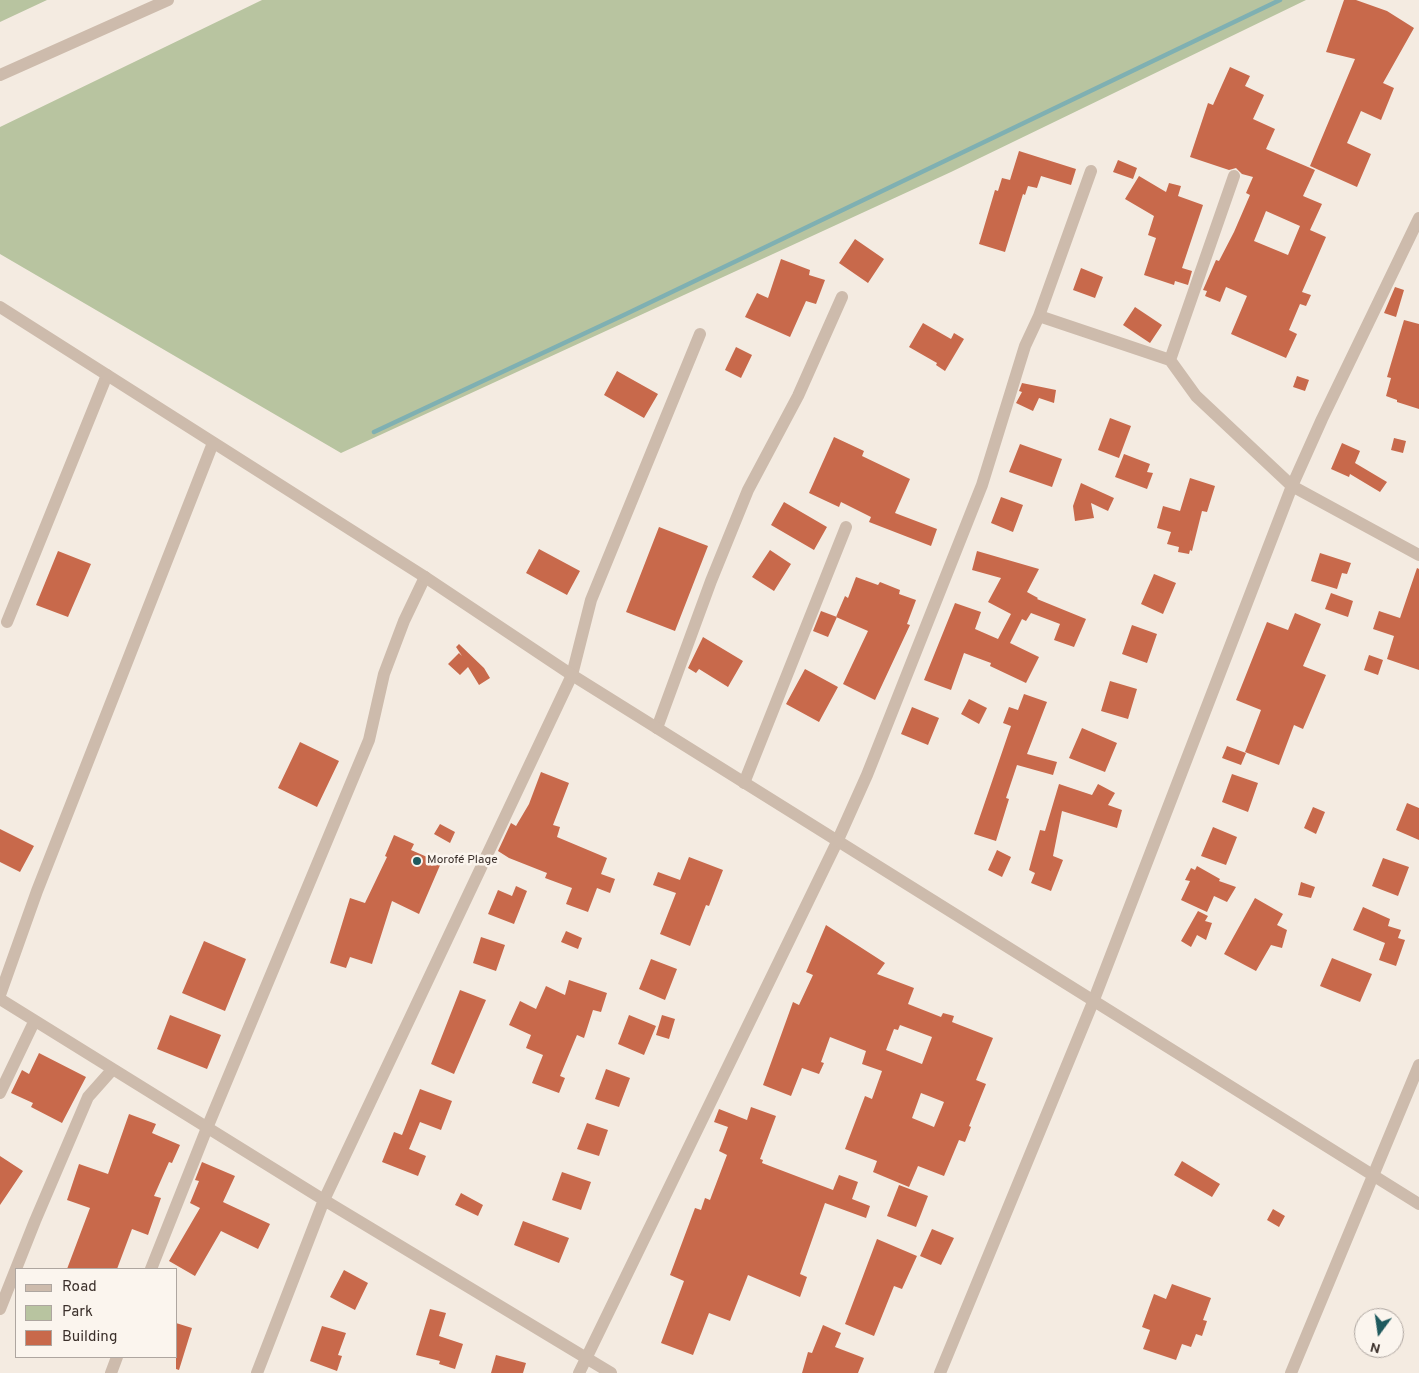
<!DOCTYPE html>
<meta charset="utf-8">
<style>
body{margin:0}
#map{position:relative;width:1419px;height:1373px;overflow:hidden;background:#f4ebe1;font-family:Overpass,sans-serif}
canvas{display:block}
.legend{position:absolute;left:15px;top:1268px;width:162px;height:90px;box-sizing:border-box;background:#fbf5ee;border:1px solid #aea6a0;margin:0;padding:6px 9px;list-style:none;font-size:15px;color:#3b302b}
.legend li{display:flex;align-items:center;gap:10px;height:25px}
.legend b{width:25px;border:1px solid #aea6a0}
.north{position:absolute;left:1354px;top:1308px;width:50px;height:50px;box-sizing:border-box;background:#fbf5ee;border:1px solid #aea6a0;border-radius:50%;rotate:194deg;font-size:14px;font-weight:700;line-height:20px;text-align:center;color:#3b302b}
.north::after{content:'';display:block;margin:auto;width:18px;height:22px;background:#1f5a5e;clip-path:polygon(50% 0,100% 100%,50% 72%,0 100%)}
</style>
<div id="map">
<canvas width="1419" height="1373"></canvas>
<ul class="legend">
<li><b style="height:6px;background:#cdbbac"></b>Road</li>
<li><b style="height:14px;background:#b8c4a0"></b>Park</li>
<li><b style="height:14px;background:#c8694b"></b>Building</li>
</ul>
<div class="north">N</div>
</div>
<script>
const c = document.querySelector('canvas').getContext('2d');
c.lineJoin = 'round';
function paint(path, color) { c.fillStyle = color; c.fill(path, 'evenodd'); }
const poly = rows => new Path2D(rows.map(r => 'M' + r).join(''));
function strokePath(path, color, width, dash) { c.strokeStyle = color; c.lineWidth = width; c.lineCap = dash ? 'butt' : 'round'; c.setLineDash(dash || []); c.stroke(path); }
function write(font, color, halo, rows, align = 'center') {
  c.font = font + ' Overpass,sans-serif'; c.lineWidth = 5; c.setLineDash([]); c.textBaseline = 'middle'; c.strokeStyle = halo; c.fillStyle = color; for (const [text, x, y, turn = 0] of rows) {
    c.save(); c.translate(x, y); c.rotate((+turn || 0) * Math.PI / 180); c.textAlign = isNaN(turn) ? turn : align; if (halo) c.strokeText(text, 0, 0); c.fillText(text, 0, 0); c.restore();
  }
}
paint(poly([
 [0,0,47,0,0,22],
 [262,0,1306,0,951,172,341,453,0,254,0,127]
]), '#b8c4a0');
strokePath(poly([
 [374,432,626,314,1280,0]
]), '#7fb0b2', 4.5);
paint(poly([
 [1344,0,1356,0,1387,11,1414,28,1383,83,1394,88,1381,120,1361,111,1347,143,1371,154,1357,187,1310,166,1355,59,1326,52],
 [1230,67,1250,76,1245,86,1264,95,1253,119,1275,129,1266,149,1315,170,1303,196,1322,204,1310,230,1326,237,1302,292,1311,295,1306,306,1300,304,1289,330,1297,334,1286,358,1231,334,1247,296,1226,287,1220,302,1205,296,1207,291,1203,290,1216,260,1219,261,1234,232,1250,195,1246,193,1253,177,1242,174,1236,168,1229,170,1190,157,1208,103,1213,105],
 [1266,211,1300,226,1288,255,1254,241],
 [1019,151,1076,169,1071,185,1041,176,1037,188,1028,186,1025,195,1023,194,1005,252,979,244,995,190,998,191,1002,178,1010,180],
 [1118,160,1137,168,1133,179,1113,172],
 [1139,176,1166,192,1169,183,1181,186,1178,196,1203,205,1182,268,1192,271,1188,285,1175,281,1174,285,1144,275,1156,238,1148,235,1154,216,1125,199],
 [855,239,884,259,868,283,839,263],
 [781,259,810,270,809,275,825,280,816,304,806,301,790,337,745,317,757,293,768,298],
 [1081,268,1103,277,1095,298,1073,290],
 [1395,287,1404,290,1396,317,1384,313],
 [1135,307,1162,325,1150,343,1123,325],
 [1404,320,1419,324,1419,409,1397,402,1397,400,1386,396,1391,378,1387,377],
 [923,323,951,339,954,333,964,339,945,371,936,365,937,363,909,347],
 [736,347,752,355,741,378,725,370],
 [617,371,658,394,644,418,604,395],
 [1297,376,1309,380,1305,391,1293,387],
 [1022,383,1056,390,1054,403,1039,398,1033,411,1016,403,1022,392,1019,391],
 [1110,418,1131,426,1119,458,1098,450],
 [834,437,864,451,862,456,910,479,895,513,937,529,931,546,869,522,871,517,841,502,839,507,809,493],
 [1394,438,1406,441,1403,453,1391,450],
 [1342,443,1360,451,1355,463,1387,482,1380,492,1350,474,1349,477,1331,469],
 [1020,444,1062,459,1052,487,1009,472],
 [1124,454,1150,464,1147,472,1153,473,1147,489,1115,477],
 [1190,478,1215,486,1207,512,1202,511,1192,551,1190,550,1189,554,1178,552,1179,547,1167,544,1171,532,1157,528,1163,506,1180,511],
 [1081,483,1114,498,1108,511,1091,503,1094,518,1075,521,1073,506],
 [1001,497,1023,505,1013,532,991,523],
 [784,502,827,527,814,550,771,525],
 [659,527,708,546,675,631,626,612],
 [539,549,580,571,567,595,526,573],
 [770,550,791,564,774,591,752,577],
 [58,551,91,564,68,617,36,605],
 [977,551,1039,569,1027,592,1038,598,1037,599,1086,619,1074,647,1054,640,1060,624,1031,613,1026,621,1022,619,1010,643,1039,657,1026,683,990,666,991,663,964,653,951,690,924,680,955,603,981,612,975,629,998,639,1011,614,988,602,1001,578,972,570],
 [1320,553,1351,563,1347,574,1342,573,1337,589,1311,581],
 [1417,568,1419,569,1419,670,1387,659,1394,636,1373,629,1379,611,1400,618],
 [1154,574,1176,583,1163,614,1141,604],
 [856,577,878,585,880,582,900,590,899,594,916,600,907,624,910,625,875,700,843,684,868,631,836,617,845,596,848,598],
 [1331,593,1353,601,1348,617,1325,609],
 [821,611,837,617,828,637,813,631],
 [1295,613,1321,624,1303,666,1326,675,1303,729,1294,725,1279,765,1245,752,1261,710,1236,700,1267,622,1288,630],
 [1132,625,1157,634,1147,663,1122,654],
 [703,637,743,661,728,687,699,669,696,673,688,668],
 [459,644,484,668,490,678,479,685,468,667,460,675,448,664,459,653,462,656,456,647],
 [1369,655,1383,660,1378,675,1364,670],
 [805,669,838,687,819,722,786,704],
 [1110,681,1137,689,1128,719,1101,711],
 [1024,694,1047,702,1027,754,1057,762,1053,775,1017,765,1006,798,1009,799,996,841,974,834,1011,726,1003,723,1009,707,1018,710],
 [969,699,987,708,979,724,961,714],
 [912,707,939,718,928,745,901,734],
 [1082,728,1117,743,1105,772,1069,758],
 [300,742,339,761,317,807,278,788],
 [1227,746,1246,753,1241,765,1222,758],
 [541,772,569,783,553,825,560,827,557,837,607,858,601,874,615,879,610,893,597,888,588,912,566,904,572,888,545,878,547,873,509,858,498,851,511,823,516,826,529,804],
 [1232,774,1258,783,1248,812,1222,802],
 [1059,784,1092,795,1098,784,1115,793,1108,805,1122,810,1117,828,1062,811,1053,856,1063,860,1051,891,1031,883,1035,873,1029,870,1040,830,1045,831],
 [1407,803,1419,808,1419,840,1396,830],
 [1313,807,1325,812,1316,834,1304,828],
 [440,824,455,832,450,843,434,834],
 [1213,827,1237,837,1226,865,1201,856],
 [0,829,34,846,20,872,0,862],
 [394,835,414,844,411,850,441,863,419,914,392,901,372,964,350,957,346,968,330,963,350,898,365,903,387,857,385,856],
 [997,850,1011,857,1002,877,988,870],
 [689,857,723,870,709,906,706,905,690,946,660,934,676,893,653,885,658,872,680,880],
 [1383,858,1409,867,1398,896,1372,886],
 [1197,866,1220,879,1219,881,1236,887,1227,902,1214,896,1207,912,1181,900,1190,881,1185,880,1191,868,1195,870],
 [1301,882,1315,887,1311,898,1298,895],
 [516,886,527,891,514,924,488,914,498,890,512,896],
 [1255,898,1283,914,1277,925,1287,930,1282,948,1271,945,1256,971,1224,954],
 [1363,907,1390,919,1388,926,1401,930,1398,938,1405,940,1396,966,1379,960,1385,943,1353,930],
 [1198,911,1208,916,1205,921,1212,923,1206,940,1197,935,1191,947,1181,941],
 [826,925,885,963,877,974,914,988,908,1004,941,1017,943,1013,954,1016,952,1022,993,1038,976,1080,986,1084,969,1126,971,1127,965,1142,959,1140,944,1176,918,1166,909,1187,873,1172,877,1161,845,1149,865,1096,872,1099,882,1071,862,1064,866,1051,830,1037,821,1062,824,1063,819,1074,802,1068,791,1096,763,1085,793,1002,799,1005,813,975,806,972],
 [900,1025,932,1037,922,1064,886,1050,894,1029,898,1030],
 [921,1093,944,1102,934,1127,912,1118],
 [566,931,582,938,578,949,561,942],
 [481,937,505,945,496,971,473,963],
 [204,941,246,959,225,1011,182,993],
 [1332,958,1372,974,1360,1002,1320,986],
 [651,959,677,969,665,1000,639,989],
 [569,980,607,993,601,1012,593,1010,584,1038,577,1035,560,1076,565,1078,559,1093,532,1083,543,1055,526,1048,531,1035,509,1025,520,1001,536,1009,546,986,565,995],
 [460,990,486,1000,454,1074,431,1064],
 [170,1015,221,1035,207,1069,157,1049],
 [629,1015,656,1026,644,1055,618,1044],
 [662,1015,675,1019,669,1039,656,1035],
 [39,1053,86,1077,62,1123,31,1107,33,1103,11,1093,22,1070,29,1074],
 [606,1069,630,1078,619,1107,595,1099],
 [420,1089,452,1101,441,1130,420,1122,409,1149,426,1156,418,1176,382,1162,394,1132,402,1135],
 [751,1107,776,1116,760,1159,763,1160,762,1163,833,1190,839,1175,858,1182,852,1199,870,1206,866,1218,825,1203,800,1274,807,1277,800,1297,748,1275,730,1321,709,1313,693,1355,661,1343,684,1281,670,1275,695,1208,701,1210,705,1198,710,1200,727,1155,719,1151,728,1127,714,1122,719,1109,747,1120],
 [129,1114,156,1124,152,1133,180,1145,172,1163,169,1162,154,1196,161,1198,148,1235,132,1229,117,1269,67,1269,90,1208,67,1200,79,1164,108,1174],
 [587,1123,608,1130,599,1156,577,1149],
 [0,1156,23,1171,0,1205],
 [1182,1161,1220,1184,1212,1197,1174,1175],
 [202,1162,235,1176,223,1202,270,1224,258,1249,221,1231,195,1276,169,1261,200,1208,190,1203,199,1181,195,1180],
 [562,1172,591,1182,581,1210,552,1200],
 [899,1185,928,1196,916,1227,887,1216],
 [461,1193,483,1205,478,1216,455,1205],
 [1273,1209,1285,1216,1279,1227,1267,1220],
 [523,1221,569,1238,559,1263,514,1245],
 [932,1229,954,1238,941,1265,920,1256],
 [877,1239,917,1256,902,1289,894,1286,874,1336,845,1324],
 [344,1270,368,1283,355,1310,330,1297],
 [1172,1284,1211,1298,1203,1320,1207,1321,1202,1336,1196,1334,1191,1347,1182,1344,1176,1360,1143,1349,1150,1330,1142,1327,1154,1294,1166,1299],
 [430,1309,446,1313,439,1336,463,1344,455,1369,439,1364,440,1361,416,1355],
 [176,1323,192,1328,179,1370,176,1369],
 [823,1325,841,1333,835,1347,864,1358,858,1373,802,1373,808,1352,812,1353],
 [322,1326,346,1333,338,1355,342,1356,337,1371,310,1361],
 [496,1355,526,1363,523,1373,491,1373]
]), '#c8694b');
strokePath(poly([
 [0,75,168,0],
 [1039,316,1091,171],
 [1170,360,1234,176],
 [7,622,107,375],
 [657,728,711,581,748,490,798,396,842,297],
 [744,783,846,527],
 [0,995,37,891,213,443],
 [0,999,324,1200,611,1373],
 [0,1093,34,1022],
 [151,1269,207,1128,369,740,384,674,404,621,425,577],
 [0,1309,35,1221,88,1097,112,1070],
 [111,1373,117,1357],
 [257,1373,324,1200,572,675,591,600,700,334],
 [579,1373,837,842,867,775,982,485,1025,346,1039,316,1170,360,1196,396,1292,486,1419,555],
 [940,1373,1093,1002,1292,486,1322,419,1419,218],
 [1291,1373,1419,1065]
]), '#cdbbac', 12);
strokePath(poly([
 [0,307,425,577,572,675,1419,1204]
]), '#cdbbac', 12);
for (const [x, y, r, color] of [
 [417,861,5,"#1f5a5e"]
]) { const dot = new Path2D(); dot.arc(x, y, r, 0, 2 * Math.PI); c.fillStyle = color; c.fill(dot); strokePath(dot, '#fbf5ee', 2); }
write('12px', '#3b302b', '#fbf5ee', [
 ["Morofé Plage",427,861]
], 'left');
</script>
